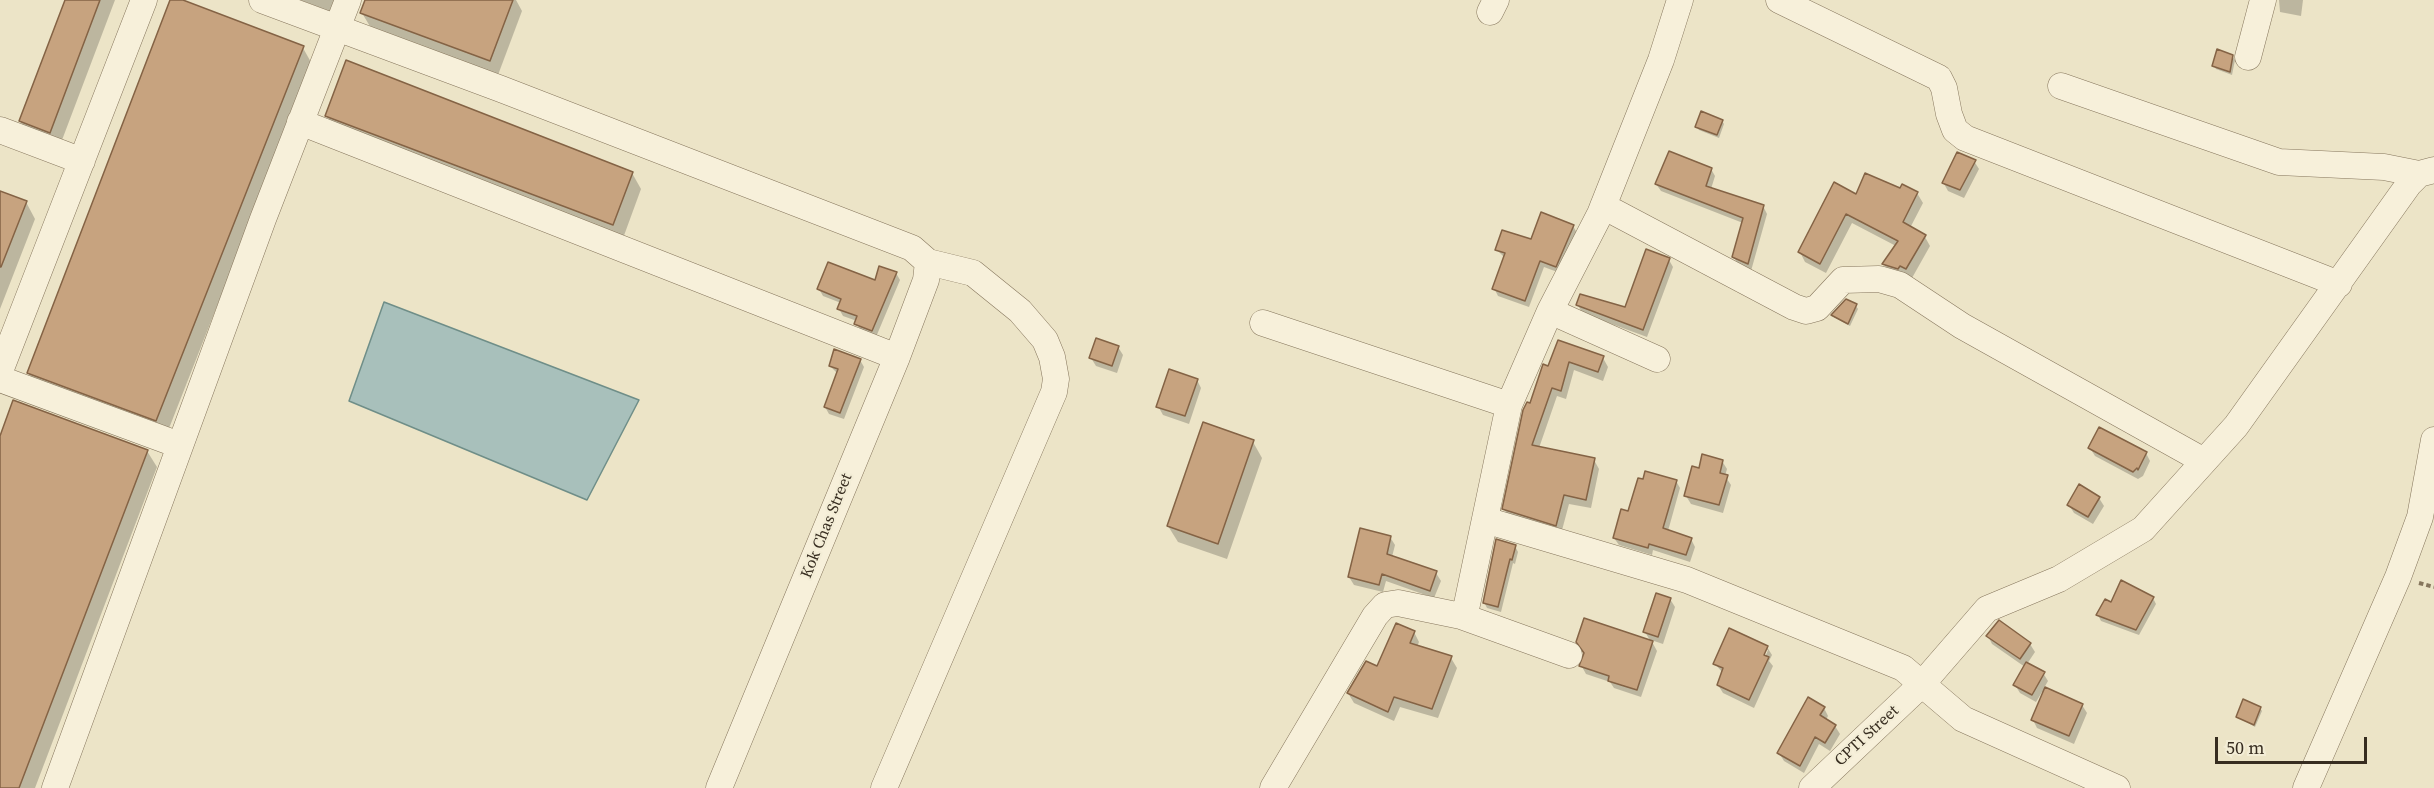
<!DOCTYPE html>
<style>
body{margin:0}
#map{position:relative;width:2434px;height:788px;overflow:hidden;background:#ece4c7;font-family:"Source Serif 4",serif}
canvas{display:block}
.scale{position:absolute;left:2215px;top:737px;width:152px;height:27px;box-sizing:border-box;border:3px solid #372d20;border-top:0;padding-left:8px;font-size:18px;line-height:21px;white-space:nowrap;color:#372d20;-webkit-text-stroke:4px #f3edd6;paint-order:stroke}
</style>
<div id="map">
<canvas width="2434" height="788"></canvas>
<div class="scale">50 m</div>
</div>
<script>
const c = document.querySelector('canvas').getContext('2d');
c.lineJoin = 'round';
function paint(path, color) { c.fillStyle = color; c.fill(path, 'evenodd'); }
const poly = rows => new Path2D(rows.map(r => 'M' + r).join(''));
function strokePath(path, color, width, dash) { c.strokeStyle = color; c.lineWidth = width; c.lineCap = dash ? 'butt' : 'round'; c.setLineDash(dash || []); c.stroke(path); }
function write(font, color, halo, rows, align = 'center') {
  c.font = font + ' "Source Serif 4",serif'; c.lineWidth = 4.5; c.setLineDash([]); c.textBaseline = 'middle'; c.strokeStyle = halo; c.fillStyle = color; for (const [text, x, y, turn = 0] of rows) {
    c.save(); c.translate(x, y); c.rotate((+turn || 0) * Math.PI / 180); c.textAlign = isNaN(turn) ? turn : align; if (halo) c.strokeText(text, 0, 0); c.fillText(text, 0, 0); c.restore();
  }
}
const water = poly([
 [384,302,639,400,587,500,349,401,384,302]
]);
paint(water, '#a8c0bb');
strokePath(water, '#6f8e88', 1.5);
paint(poly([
 [66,0,115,0,59,148,30,137,20,121],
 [171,0,179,0,303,48,312,64,166,436,38,389,28,373],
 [300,0,339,0,334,13],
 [367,0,516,0,522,11,498,75,371,28,362,13],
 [2279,0,2303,0,2301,16,2280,12],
 [2232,56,2235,60,2232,75,2216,69,2214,66],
 [327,116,632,173,641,189,622,241,336,132],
 [1722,121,1724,124,1719,138,1699,130,1697,127],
 [1974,161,1979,169,1964,198,1948,191,1943,182],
 [1711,169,1715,176,1711,189,1763,206,1767,214,1751,271,1738,265,1734,257,1743,223,1661,191,1656,184],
 [1901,190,1917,193,1923,203,1910,228,1925,237,1930,246,1912,278,1889,274,1884,264,1896,246,1852,223,1826,273,1805,262,1800,252,1857,196],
 [0,192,26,202,35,219,0,309],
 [1573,226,1577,233,1560,273,1544,267,1529,307,1498,296,1494,288,1505,258,1497,250],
 [1669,260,1673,267,1647,337,1582,313,1578,305,1625,308],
 [896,273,900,280,876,337,860,331,857,321,843,316,839,309,841,303,823,296,819,289,875,282],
 [1856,306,1858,309,1850,326,1832,316],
 [1559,341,1603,358,1608,367,1603,381,1574,370,1566,399,1557,396,1539,448,1594,460,1599,469,1591,508,1569,504,1561,534,1509,518,1504,509,1531,405],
 [1118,347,1123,355,1117,373,1096,366,1091,358],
 [860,360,864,367,844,419,829,414,825,407,838,374,830,366],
 [1197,380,1201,388,1189,424,1163,415,1158,406],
 [0,440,147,451,157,467,35,788,0,788],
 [1253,442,1262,458,1227,559,1178,542,1168,526],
 [2090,448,2146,453,2150,461,2143,476,2138,479,2095,456],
 [1722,461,1727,469,1725,476,1731,485,1723,513,1691,504,1686,496,1700,470],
 [1676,481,1680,488,1668,531,1691,539,1695,547,1690,562,1653,550,1652,555,1619,545,1614,538,1629,513],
 [2099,498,2104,506,2093,524,2074,513,2069,505],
 [1390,537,1395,545,1392,557,1436,573,1441,581,1434,598,1386,581,1383,592,1354,585,1349,577],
 [1515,546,1518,552,1515,564,1513,563,1501,612,1487,608,1484,602],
 [2153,598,2156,604,2139,635,2101,621,2098,615,2111,604],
 [1670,599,1675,607,1663,644,1651,640,1657,651,1641,697,1614,688,1610,682,1586,674,1581,665,1651,642,1645,632],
 [1414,632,1419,642,1417,647,1451,658,1457,668,1438,718,1400,707,1394,721,1354,703,1348,693],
 [1988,636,2030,644,2035,652,2027,664,2043,673,2048,681,2044,688,2082,705,2087,713,2074,744,2037,728,2033,720,2044,693,2042,692,2036,702,2020,693,2015,685,2025,667,1992,644],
 [1767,647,1772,655,1769,661,1773,666,1754,708,1723,693,1718,685,1723,673,1715,664],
 [1765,650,1768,650,1763,662],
 [1824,708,1828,716,1826,720,1835,726,1840,734,1830,751,1819,744,1804,773,1784,761,1779,753],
 [2260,708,2262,711,2255,727,2238,717]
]), '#0003');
const building = poly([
 [65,0,100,0,50,133,19,121,65,0],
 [170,0,183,0,304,46,156,421,27,373,170,0],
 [365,0,513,0,490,61,360,13,365,0],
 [2217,49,2233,55,2230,72,2212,66,2217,49],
 [346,60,633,172,613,225,325,116,346,60],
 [1701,111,1723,120,1717,135,1695,127,1701,111],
 [1669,151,1712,168,1706,186,1764,205,1748,264,1732,257,1743,218,1655,184,1669,151],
 [1957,152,1976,160,1960,190,1942,183,1957,152],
 [1865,173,1900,188,1902,184,1918,192,1903,222,1926,235,1906,269,1900,266,1898,269,1882,264,1898,241,1846,214,1820,264,1798,252,1834,182,1856,194,1865,173],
 [0,191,27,201,1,267,0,267,0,191],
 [1541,212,1574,225,1556,267,1540,261,1525,301,1492,289,1505,253,1495,250,1502,230,1531,239,1541,212],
 [1646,249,1670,258,1643,330,1576,305,1580,294,1625,307,1646,249],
 [828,262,875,280,879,266,897,272,872,331,854,324,857,316,837,309,841,299,817,289,828,262],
 [1846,299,1857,304,1848,324,1831,315,1846,299],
 [1096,338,1119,346,1112,366,1089,358,1096,338],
 [1558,340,1604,356,1598,372,1569,362,1561,391,1552,388,1532,445,1595,458,1586,500,1564,495,1556,526,1502,509,1523,410,1527,402,1530,403,1543,364,1548,366,1558,340],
 [834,349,861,359,840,413,824,407,838,369,829,366,834,349],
 [1169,369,1198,379,1185,416,1156,407,1169,369],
 [13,400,148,450,19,788,0,788,0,436,13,400],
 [1203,422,1254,440,1218,544,1167,526,1203,422],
 [2099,427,2147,452,2138,470,2137,468,2133,472,2088,448,2099,427],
 [1702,454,1723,460,1720,473,1728,475,1719,505,1684,496,1692,466,1699,468,1702,454],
 [1645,471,1677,480,1663,528,1692,538,1686,555,1649,544,1648,548,1613,538,1621,509,1628,511,1638,478,1643,479,1645,471],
 [2079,484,2100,497,2088,517,2067,505,2079,484],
 [1360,528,1391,536,1387,554,1437,571,1430,591,1382,574,1379,585,1348,577,1360,528],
 [1496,539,1516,545,1512,560,1510,559,1498,607,1483,603,1496,539],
 [2121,580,2154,597,2136,630,2096,615,2105,599,2111,602,2121,580],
 [1656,593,1671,598,1658,637,1643,632,1656,593],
 [1584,618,1653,641,1637,690,1608,681,1609,676,1579,666,1584,653,1576,642,1584,618],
 [1999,620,2031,643,2020,659,1986,636,1999,620],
 [1396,623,1415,631,1410,643,1452,656,1432,709,1394,697,1388,712,1347,693,1366,661,1377,666,1396,623],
 [1729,628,1768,646,1764,655,1769,657,1749,700,1717,685,1723,668,1713,664,1729,628],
 [2026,662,2045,672,2032,695,2013,685,2026,662],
 [2045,687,2083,704,2069,736,2031,720,2045,687],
 [1808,697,1825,707,1820,715,1836,725,1825,743,1815,737,1800,766,1777,753,1808,697],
 [2243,699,2261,707,2254,725,2236,717,2243,699]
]);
paint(building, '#c7a37f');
strokePath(building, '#846345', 1.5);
const minor = poly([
 [262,0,501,89,912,248,928,262,973,273,1020,311,1045,340,1052,357,1056,379,1054,392,884,788],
 [1779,0,1939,78,1944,88,1949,114,1955,130,1965,138,2339,284],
 [1490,12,1496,0],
 [2248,57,2263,0],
 [2061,86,2279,162,2384,167,2419,174],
 [300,122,897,357],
 [0,130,82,161],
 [1603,206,1794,307,1806,311,1817,308,1843,280,1879,279,1900,285,1962,326,2204,461],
 [1550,311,1657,359],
 [1263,323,1509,405],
 [0,371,144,0],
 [0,379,179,445],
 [1485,520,1687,580,1903,668,1963,719,2117,788],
 [1461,616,1569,655],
 [55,788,263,219,348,0],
 [719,788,897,357,926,280,928,262],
 [1273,788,1375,616,1385,605,1398,603,1461,616,1466,609,1509,405,1550,311,1600,214,1661,60,1680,0],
 [1812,788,1922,684,1987,609,2059,579,2143,529,2236,426,2409,184,2419,174,2434,170],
 [2306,788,2398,577,2420,517,2434,440]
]);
strokePath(minor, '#86765d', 27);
strokePath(poly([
 [2419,583,2434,587]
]), '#86765d', 4, [4.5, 3]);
strokePath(minor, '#f7f0da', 26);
write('16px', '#372d20', '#f3edd6', [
 ["Kok Chas Street",827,526,-68],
 ["CPTI Street",1867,736,-43]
]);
</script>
